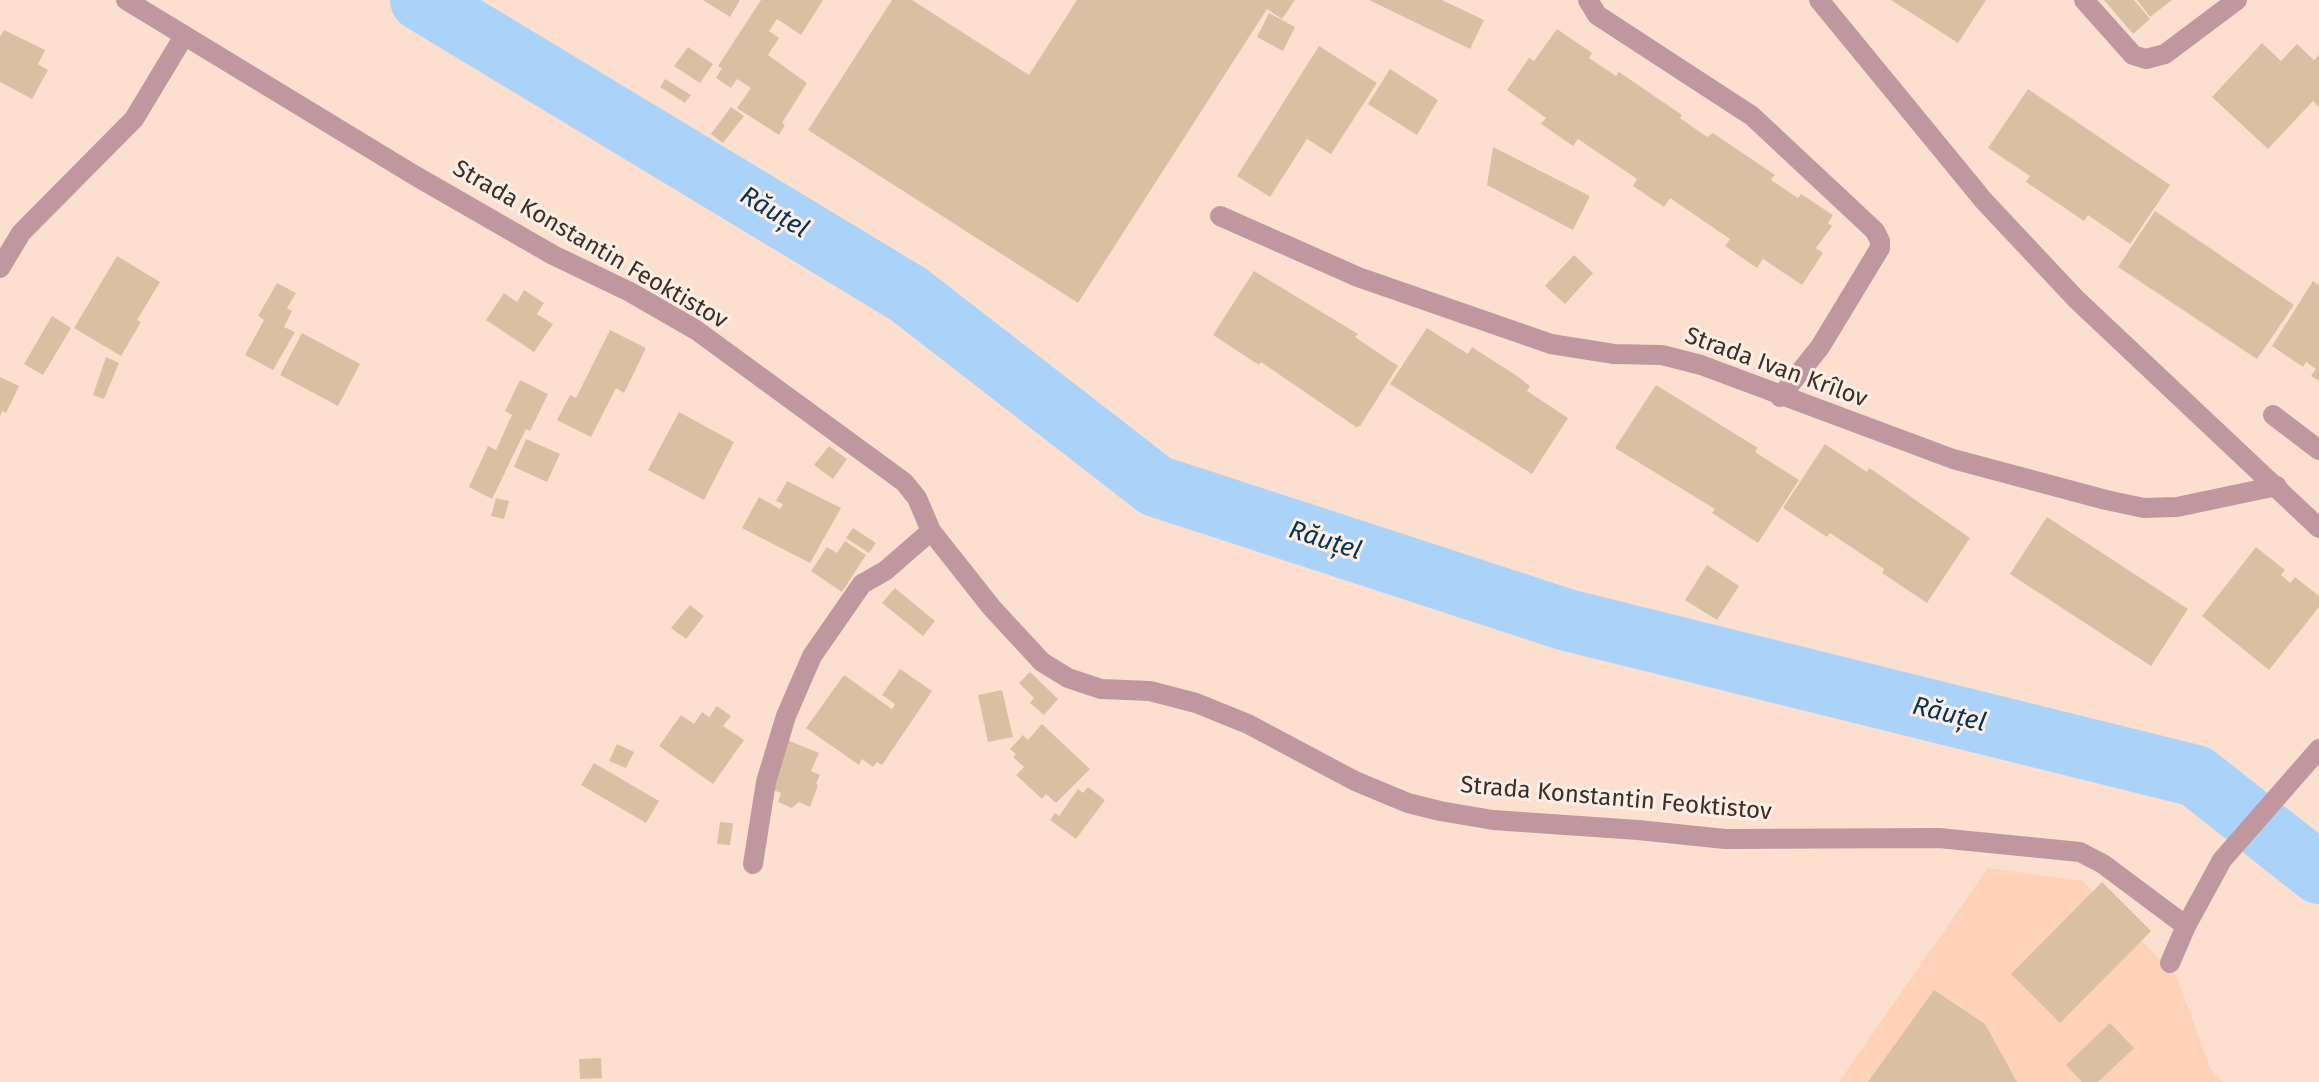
<!DOCTYPE html>
<meta charset="utf-8">
<style>
body{margin:0}
canvas{display:block;background:#fddfcf}
</style>
<canvas width="2319" height="1082"></canvas>
<script>
const c = document.querySelector('canvas').getContext('2d');
c.lineJoin = 'round';
function paint(path, color) { c.fillStyle = color; c.fill(path, 'evenodd'); }
const poly = rows => new Path2D(rows.map(r => 'M' + r).join(''));
function strokePath(path, color, width, dash) { c.strokeStyle = color; c.lineWidth = width; c.lineCap = dash ? 'butt' : 'round'; c.setLineDash(dash || []); c.stroke(path); }
function write(font, color, halo, rows, align = 'center') {
  c.font = font + ' "Fira Sans",sans-serif'; c.lineWidth = 6; c.setLineDash([]); c.textBaseline = 'middle'; c.strokeStyle = halo; c.fillStyle = color; for (const [text, x, y, turn = 0] of rows) {
    c.save(); c.translate(x, y); c.rotate((+turn || 0) * Math.PI / 180); c.textAlign = isNaN(turn) ? turn : align; if (halo) c.strokeText(text, 0, 0); c.fillText(text, 0, 0); c.restore();
  }
}
paint(poly([
 [1988,868,2083,881,2177,977,2210,1068,2222,1082,1839,1082]
]), '#fed1b9');
strokePath(poly([
 [421,0,908,294,1156,486,1567,620,2196,776,2319,873]
]), '#abd3f9', 62);
paint(poly([
 [703,0,740,0,730,17],
 [761,0,823,0,801,35,777,19,769,31,779,38,768,55,807,83,782,123,785,125,779,135,737,108,751,88,737,79,731,88,716,78,722,68,718,66],
 [892,0,912,0,1029,75,1077,0,1295,0,1282,19,1267,9,1078,303,808,130],
 [1369,0,1442,0,1484,20,1470,49],
 [1891,0,1986,0,1958,43],
 [2104,0,2134,0,2150,19,2133,34],
 [2137,0,2172,0,2150,17],
 [1269,13,1295,27,1283,51,1257,37],
 [1557,29,1592,53,1589,58,1616,76,1619,72,1682,115,1680,118,1707,137,1713,133,1775,175,1771,180,1798,198,1801,194,1833,215,1828,223,1832,226,1816,248,1823,253,1802,285,1763,259,1757,268,1725,246,1730,239,1670,198,1664,207,1633,186,1637,179,1578,139,1573,146,1541,124,1546,118,1507,90,1529,58,1534,61],
 [4,30,45,50,38,64,48,70,32,99,0,82,0,37],
 [2262,43,2281,61,2297,44,2314,60,2319,55,2319,107,2313,101,2268,149,2212,97],
 [1319,46,1377,83,1331,154,1307,139,1270,197,1237,176],
 [688,47,713,64,700,83,674,66],
 [1390,69,1438,100,1417,135,1368,104],
 [665,79,691,95,685,103,660,87],
 [2028,89,2170,185,2130,244,2088,215,2084,221,2026,182,2030,176,1988,148],
 [731,107,744,116,723,143,711,134],
 [1493,147,1590,196,1573,230,1487,185],
 [2155,211,2294,305,2257,359,2118,267],
 [1574,255,1593,273,1565,304,1545,286],
 [117,256,160,282,137,320,141,322,121,356,74,328],
 [1254,271,1358,334,1355,337,1398,366,1360,426,1356,427,1261,362,1259,365,1213,335],
 [2313,281,2319,285,2319,381,2311,376,2316,369,2306,362,2303,367,2272,346],
 [277,283,296,293,287,308,292,311,284,327,295,332,273,370,245,355,264,320,258,316],
 [524,290,544,303,537,314,553,324,534,352,486,320,504,293,517,302],
 [52,316,71,328,43,375,24,364],
 [1427,328,1468,354,1472,347,1517,376,1530,386,1527,391,1568,418,1532,474,1390,384],
 [610,330,646,348,624,393,616,388,591,437,557,420,570,395,576,398],
 [302,333,360,364,338,406,280,375],
 [106,357,119,363,104,399,93,395],
 [0,377,19,386,6,413,2,411,0,417],
 [520,380,548,394,530,431,526,429,492,499,469,487,488,446,496,450,512,415,505,411],
 [1656,385,1758,448,1755,452,1799,480,1758,543,1712,513,1715,509,1615,448],
 [679,412,734,442,704,500,648,470],
 [526,439,560,454,547,482,514,467],
 [1825,444,1867,472,1869,468,1874,471,1970,538,1927,603,1882,573,1884,569,1830,533,1827,537,1783,508],
 [829,446,847,459,833,479,814,465],
 [787,481,841,508,810,563,742,528,759,497,780,509,783,504,776,501],
 [496,498,509,501,504,519,491,516],
 [2047,517,2188,609,2151,666,2010,574],
 [853,528,876,543,869,553,846,538],
 [845,541,866,555,842,592,811,571,827,547,837,553],
 [2256,547,2285,570,2281,575,2290,583,2295,577,2319,596,2319,607,2269,670,2202,616],
 [1707,565,1739,586,1717,620,1685,600],
 [895,588,935,621,923,636,882,603],
 [690,605,704,616,686,639,671,628],
 [900,669,932,691,882,765,877,762,873,767,862,759,859,765,806,728,844,675,892,709,895,704,882,695],
 [1030,672,1058,699,1044,715,1030,703,1034,698,1019,683],
 [1002,690,1013,737,988,742,978,695],
 [717,706,731,716,723,726,744,740,713,784,659,746,681,715,694,724,702,712,709,717],
 [1042,724,1090,769,1056,803,1046,794,1042,799,1016,775,1024,767,1013,757,1016,754,1010,749,1023,735,1028,740],
 [787,740,819,753,811,771,820,775,816,784,818,785,810,807,799,802,792,808,778,802,781,793,768,788],
 [617,744,634,752,626,768,609,761],
 [594,763,659,801,646,823,581,785],
 [1088,787,1105,800,1076,839,1050,820,1055,813,1059,816,1078,789,1083,793],
 [720,822,733,823,730,845,717,844],
 [2102,882,2151,931,2060,1023,2011,974],
 [1934,990,1985,1024,2017,1082,1868,1082],
 [2110,1023,2134,1048,2098,1082,2082,1082,2066,1065],
 [601,1058,602,1078,580,1079,579,1059]
]), '#dac0a2');
strokePath(poly([
 [126,0,414,175,553,255,630,292,696,330,904,482,917,498,931,531,992,608,1042,662,1068,678,1101,689,1150,691,1196,703,1248,724,1355,781,1408,803,1440,811,1493,820,1638,830,1725,839,1939,838,2080,852,2103,864,2186,926],
 [1588,0,1597,15,1752,116,1875,231,1880,241,1880,248,1820,347,1780,397],
 [1819,0,1984,201,2076,299,2319,528],
 [2084,0,2133,55,2146,59,2165,54,2237,0],
 [1220,216,1358,277,1551,344,1614,354,1662,355,1701,365,1953,459,2106,500,2144,508,2177,507,2277,486],
 [0,268,21,233,134,119,184,36],
 [2273,415,2319,450],
 [753,864,766,782,786,716,812,656,862,584,885,571,931,531],
 [2170,963,2186,926,2222,860,2319,749]
]), '#c1979f', 20);
write('24px', '#3c2e26', '#ffefe7', [
 ["Strada Konstantin Feoktistov",590,245,30],
 ["Strada Ivan Krîlov",1776,368,20],
 ["Strada Konstantin Feoktistov",1616,799,5]
]);
write('italic 26px', '#00345b', '#ffefe7', [
 ["Răuțel",774,213,31],
 ["Răuțel",1325,541,18],
 ["Răuțel",1949,715,14]
]);
</script>
